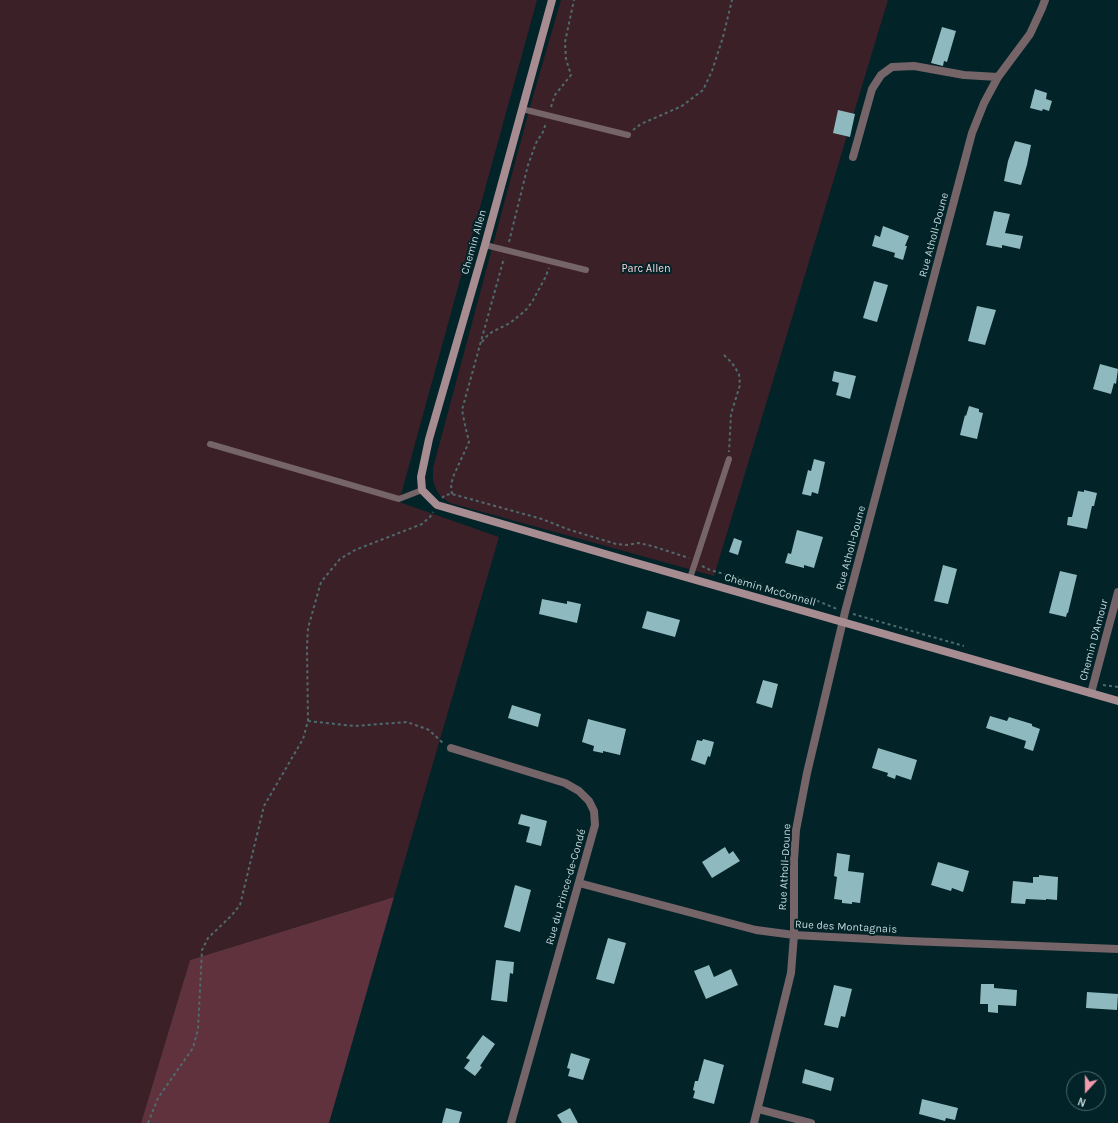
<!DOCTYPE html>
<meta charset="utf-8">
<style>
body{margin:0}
#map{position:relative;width:1118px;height:1123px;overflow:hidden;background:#022327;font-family:Karla,sans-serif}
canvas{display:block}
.north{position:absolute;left:1066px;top:1071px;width:40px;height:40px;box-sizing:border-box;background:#022327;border:1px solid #4f6b6f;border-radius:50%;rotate:201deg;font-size:11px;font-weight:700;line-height:16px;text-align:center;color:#c2d8db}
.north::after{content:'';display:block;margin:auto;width:14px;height:18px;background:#f29aae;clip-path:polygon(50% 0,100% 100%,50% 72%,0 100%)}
</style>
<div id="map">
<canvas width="1118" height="1123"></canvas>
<div class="north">N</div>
</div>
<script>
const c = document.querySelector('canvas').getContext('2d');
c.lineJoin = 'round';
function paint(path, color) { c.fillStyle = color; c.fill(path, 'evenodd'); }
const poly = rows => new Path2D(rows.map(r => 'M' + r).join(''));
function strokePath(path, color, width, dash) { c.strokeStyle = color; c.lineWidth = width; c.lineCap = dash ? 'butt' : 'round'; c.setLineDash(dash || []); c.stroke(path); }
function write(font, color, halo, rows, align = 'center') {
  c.font = font + ' Karla,sans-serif'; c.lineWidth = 4; c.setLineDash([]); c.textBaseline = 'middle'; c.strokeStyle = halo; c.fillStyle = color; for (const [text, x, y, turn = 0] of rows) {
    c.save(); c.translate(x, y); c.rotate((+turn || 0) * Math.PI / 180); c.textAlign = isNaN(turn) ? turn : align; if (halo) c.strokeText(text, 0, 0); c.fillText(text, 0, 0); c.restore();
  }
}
paint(poly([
 [0,0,537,0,399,502,499,537,394,897,190,960,141,1123,0,1123],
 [561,0,888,0,714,576,450,503,441,497,436,489,433,480,433,468,530,107]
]), '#3c2027');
paint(poly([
 [394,897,329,1123,141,1123,190,960]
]), '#60323e');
paint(poly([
 [942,27,956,31,947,62,944,61,943,66,931,63],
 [1035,89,1047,93,1046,99,1052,101,1049,111,1043,109,1042,111,1030,108],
 [838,110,855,114,850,137,833,133],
 [1015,141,1031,145,1027,165,1021,185,1004,181,1008,161],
 [994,211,1010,214,1005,233,1023,236,1020,249,1002,245,1002,248,986,245],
 [883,226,909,236,905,246,907,246,903,260,894,257,895,253,872,246,875,235,880,237],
 [874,281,888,285,877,322,863,318],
 [977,306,996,310,985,345,968,341],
 [1100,364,1118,369,1116,384,1114,383,1111,394,1093,389],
 [834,371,856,376,850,399,836,395,839,383,832,381],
 [969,406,979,409,979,412,983,413,977,439,960,435,965,415,966,416],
 [814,459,825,462,818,494,812,492,811,496,802,494,808,470,811,471],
 [1084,490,1097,493,1094,506,1092,506,1087,529,1067,525,1068,517,1072,517,1078,491,1084,492],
 [797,530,823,537,814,568,804,565,804,568,785,563,788,553,791,554],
 [734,538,742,541,738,555,729,552],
 [943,565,957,569,948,604,934,601],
 [1060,571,1077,575,1068,613,1067,613,1066,617,1049,613],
 [542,599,567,604,567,601,581,604,577,623,539,614],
 [647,611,680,620,675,637,642,628],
 [763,680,778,684,772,708,756,703],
 [512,705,541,714,538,727,508,718],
 [990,716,1007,721,1009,717,1032,724,1032,726,1040,729,1033,751,1024,748,1026,741,986,728],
 [588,719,626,729,620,755,603,751,603,753,593,751,594,746,582,742],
 [703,739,714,742,710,757,708,756,705,765,691,760,697,740,702,741],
 [878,748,917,760,911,780,896,775,895,779,887,776,888,773,872,768],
 [521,814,547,821,541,846,526,842,530,827,518,824],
 [725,847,729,854,733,851,740,861,712,878,702,862],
 [837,853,850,855,848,871,864,873,860,903,852,902,852,904,842,903,842,900,834,899,837,877,834,876],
 [938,862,969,871,963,892,952,888,951,891,931,885],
 [1039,875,1058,877,1057,900,1046,899,1046,900,1026,899,1025,904,1011,903,1013,881,1033,883,1033,877,1039,877],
 [515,885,531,890,520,932,504,927],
 [608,938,626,943,614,984,596,979],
 [496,960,514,962,513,974,510,973,507,1002,491,1000],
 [709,965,714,977,731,969,738,985,706,999,694,971],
 [981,984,994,984,994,988,1017,990,1016,1006,998,1005,998,1013,988,1012,988,1004,980,1004],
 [834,985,852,989,845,1017,841,1016,838,1028,824,1025],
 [1087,992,1118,994,1117,1010,1086,1008],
 [483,1035,495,1044,480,1066,482,1067,475,1076,464,1068,470,1060,466,1058],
 [571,1053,590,1059,583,1080,568,1076,570,1069,567,1068],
 [704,1059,724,1065,714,1104,693,1098,695,1091,693,1090,695,1081,698,1081],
 [805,1069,834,1078,831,1091,802,1083],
 [922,1099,958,1108,955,1120,946,1118,945,1121,919,1114],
 [446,1108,462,1112,459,1123,442,1123],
 [570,1108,578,1123,562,1123,557,1115]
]), '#8db9bf');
strokePath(poly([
 [551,107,555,95,571,75,566,59,565,42,574,0],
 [633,130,641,124,682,106,703,90,712,71,723,37,732,0],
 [509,242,528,165,536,143,543,132,546,123],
 [482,342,486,337,492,332,510,323,525,311,532,302,545,278,549,268],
 [724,355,732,363,739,374,740,385,731,414,729,452],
 [452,494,451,485,453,477,469,442,465,425,462,410,504,258],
 [442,498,445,495,452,494,542,519,567,529,616,544,627,545,639,543,652,546,689,558],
 [702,566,710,570,813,599,837,609],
 [853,614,964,646],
 [1103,685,1118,687],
 [308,721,354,726,407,722,429,730,444,744],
 [148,1123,158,1098,193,1048,198,1029,202,950,208,938,231,916,240,905,264,806,303,739,308,721,307,647,308,628,321,582,340,559,355,550,422,524,430,517,433,512]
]), '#4e6b6e', 2, [3, 3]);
strokePath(poly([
 [522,109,628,135],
 [485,245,586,270],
 [210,444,399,499,422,490],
 [690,578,729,459]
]), '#756468', 6);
strokePath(poly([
 [853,157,872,89,881,75,892,67,914,66,964,75,998,77],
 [1091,693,1118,592],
 [451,748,565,783,579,791,589,801,594,811,595,825,511,1123],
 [579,883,737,925,756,930,794,935,908,941,1118,949],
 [758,1109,811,1123],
 [754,1123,791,973,794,935,794,860,796,830,807,773,845,612,972,133,984,103,998,77,1030,34,1042,8,1045,0]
]), '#756468', 8);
strokePath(poly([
 [552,0,485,245,429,439,421,477,422,490,437,505,619,558,1118,701]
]), '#a78d92', 8);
write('11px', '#c2d8db', '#022327', [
 ["Rue Atholl-Doune",934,235,-75],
 ["Chemin Allen",474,242,-74],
 ["Rue Atholl-Doune",851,548,-75],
 ["Chemin McConnell",770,590,16],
 ["Chemin D'Amour",1094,640,-75],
 ["Rue Atholl-Doune",785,867,-87],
 ["Rue du Prince-de-Condé",566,887,-74],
 ["Rue des Montagnais",846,927,3]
]);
write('11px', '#f6d3da', '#022327', [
 ["Parc Allen",646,269]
]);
</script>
